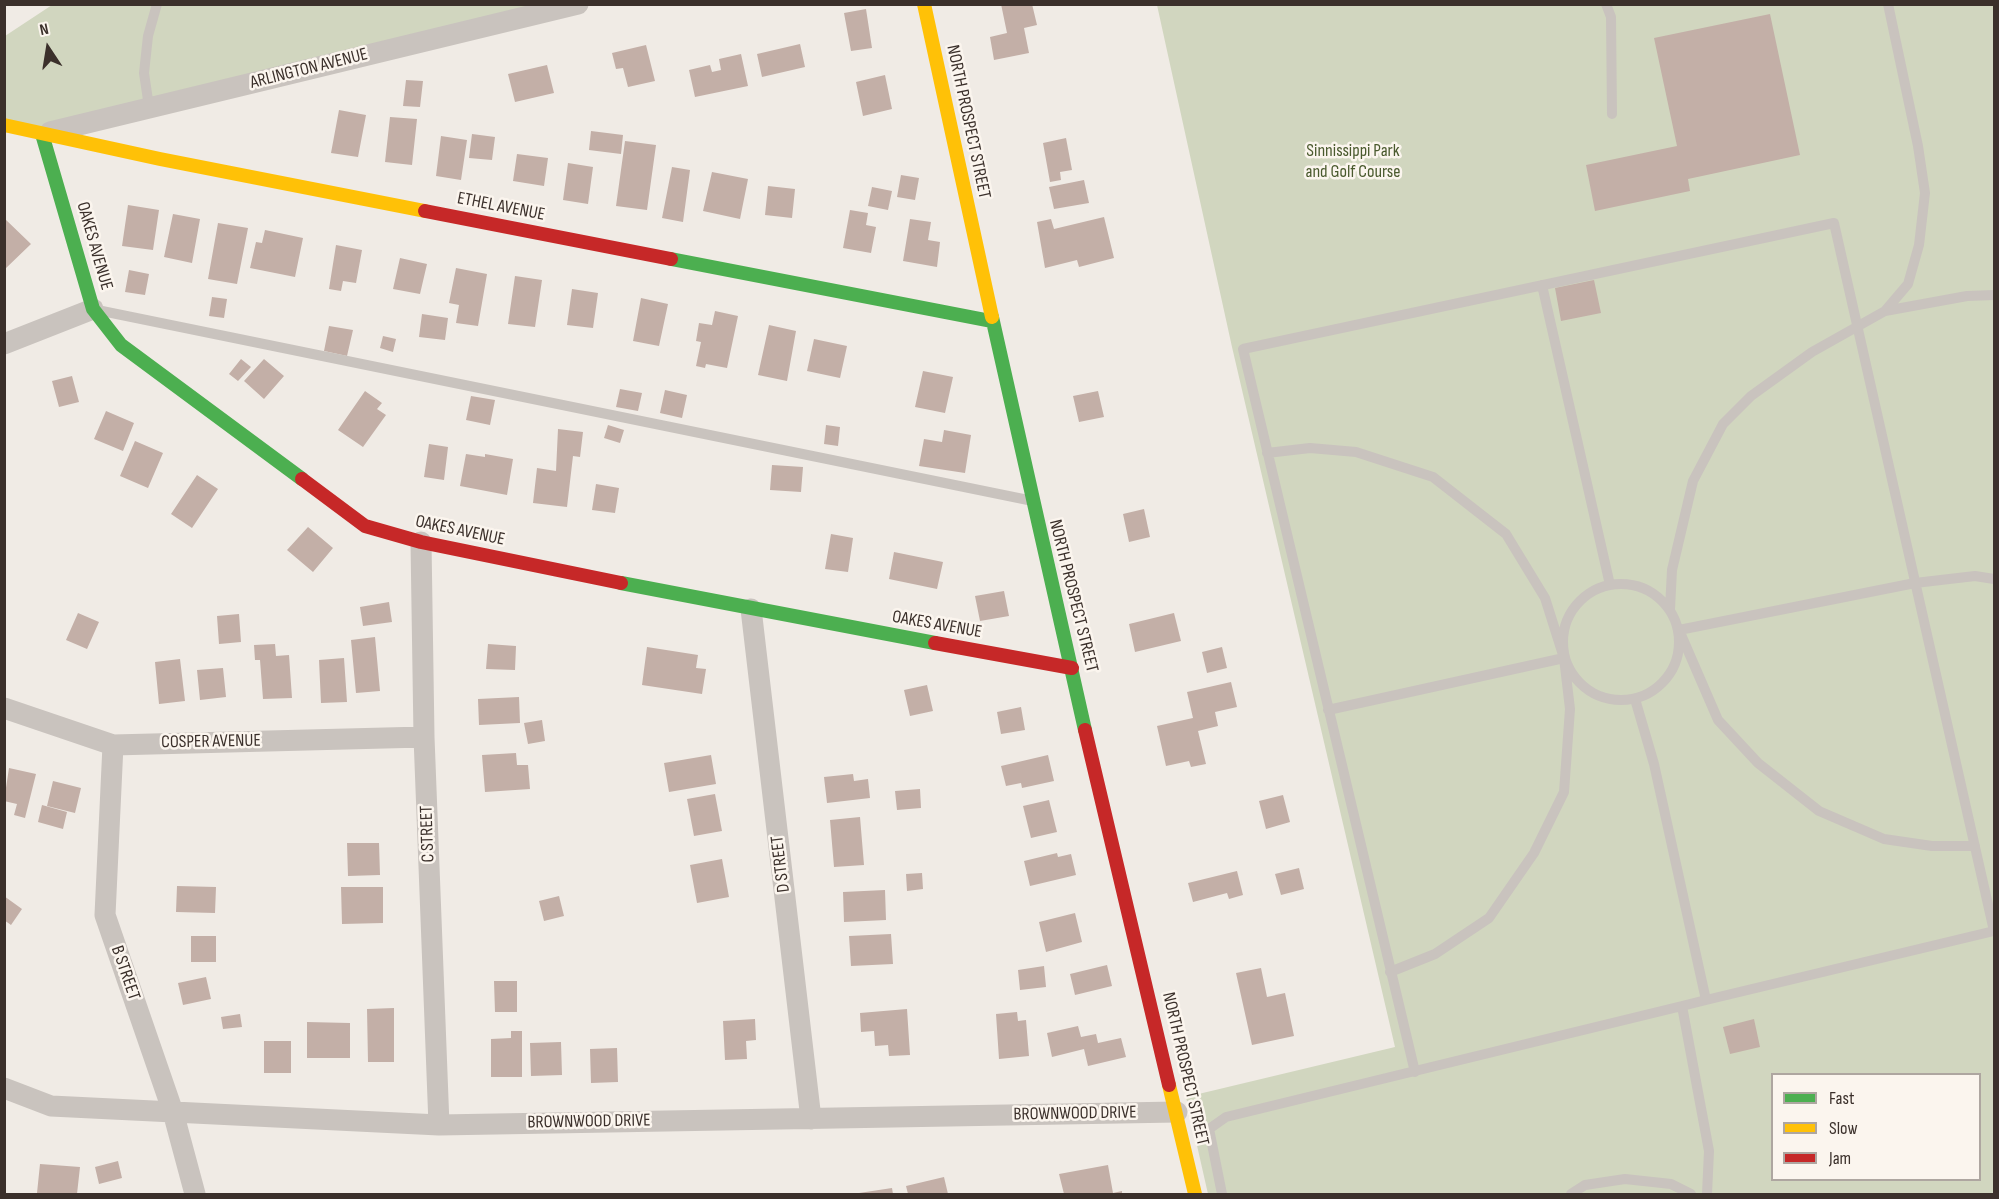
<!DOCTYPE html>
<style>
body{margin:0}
#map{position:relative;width:1999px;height:1199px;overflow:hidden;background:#f0ebe5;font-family:"Sofia Sans Condensed",sans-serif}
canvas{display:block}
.frame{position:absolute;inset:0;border:6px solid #3b302b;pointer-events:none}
.legend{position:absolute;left:1771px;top:1073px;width:210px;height:108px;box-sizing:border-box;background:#fbf5ee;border:2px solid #aea6a0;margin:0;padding:8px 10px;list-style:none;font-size:18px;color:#3b302b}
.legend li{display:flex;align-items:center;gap:12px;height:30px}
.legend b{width:30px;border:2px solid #aea6a0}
.north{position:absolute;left:18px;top:18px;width:60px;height:60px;-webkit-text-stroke:4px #fbf5ee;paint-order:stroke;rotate:348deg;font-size:16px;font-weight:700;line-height:24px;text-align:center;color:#3b302b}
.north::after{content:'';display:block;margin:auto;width:21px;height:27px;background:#3b302b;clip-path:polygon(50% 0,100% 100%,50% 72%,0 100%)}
</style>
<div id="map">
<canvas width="1999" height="1199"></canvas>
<div class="frame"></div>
<ul class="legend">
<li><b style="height:8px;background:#4caf50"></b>Fast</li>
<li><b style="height:8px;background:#ffc107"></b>Slow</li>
<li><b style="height:8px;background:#c62828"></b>Jam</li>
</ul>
<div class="north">N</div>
</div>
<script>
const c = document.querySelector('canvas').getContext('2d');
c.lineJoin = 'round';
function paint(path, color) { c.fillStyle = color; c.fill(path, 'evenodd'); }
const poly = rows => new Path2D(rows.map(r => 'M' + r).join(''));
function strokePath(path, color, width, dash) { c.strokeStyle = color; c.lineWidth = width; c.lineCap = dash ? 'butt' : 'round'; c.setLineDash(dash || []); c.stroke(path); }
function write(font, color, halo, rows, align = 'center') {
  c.font = font + ' "Sofia Sans Condensed",sans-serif'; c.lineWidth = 5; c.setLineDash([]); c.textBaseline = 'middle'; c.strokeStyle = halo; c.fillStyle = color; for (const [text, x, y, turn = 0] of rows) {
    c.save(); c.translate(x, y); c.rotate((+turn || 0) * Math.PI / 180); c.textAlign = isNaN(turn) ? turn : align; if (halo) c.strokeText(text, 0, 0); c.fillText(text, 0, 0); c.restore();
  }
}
paint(poly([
 [52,5,578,5,42,134,5,121,5,36],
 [1157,5,1994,5,1994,1194,1208,1194,1186,1097,1395,1047,1232,347],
 [1772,1074,1980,1074,1980,1180,1772,1180]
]), '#d1d6bf');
paint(poly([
 [1001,4,1032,4,1037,25,1024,28,1029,53,994,60,990,37,1007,33],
 [866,9,872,48,851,51,844,13],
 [1770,14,1800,155,1688,179,1690,191,1595,211,1586,165,1677,146,1654,38],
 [800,44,805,67,762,77,757,54],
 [646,45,655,81,628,87,623,68,616,69,612,53],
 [741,54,748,86,695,97,689,70,710,65,712,72,721,70,719,59],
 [547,65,554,93,515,102,508,74],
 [885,75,892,109,863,116,856,82],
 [406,80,423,81,420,107,403,106],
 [339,110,366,115,358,157,331,153],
 [390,117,417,119,412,165,385,162],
 [591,131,623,135,621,154,589,150],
 [472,134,495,137,492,160,469,158],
 [441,136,467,140,461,180,436,176],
 [1066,138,1072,170,1060,172,1061,180,1050,182,1043,143],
 [625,141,656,145,647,210,616,206],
 [517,154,548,158,544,186,513,181],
 [568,163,593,167,588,204,563,200],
 [672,167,690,170,683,222,662,218],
 [712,172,748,179,740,219,703,211],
 [901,175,919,178,915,200,897,197],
 [1084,180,1089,203,1054,209,1049,187],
 [768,186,795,189,792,218,765,215],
 [872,187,892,191,888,210,868,206],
 [128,205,159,210,153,250,122,246],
 [850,210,868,213,866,225,876,227,871,253,843,248],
 [173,214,200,219,192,263,164,257],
 [1104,217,1114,258,1079,267,1077,260,1045,268,1037,222,1051,219,1054,229],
 [4,218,31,244,4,270],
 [910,219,931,222,928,240,940,242,937,267,903,261],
 [218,223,248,228,237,284,208,279],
 [265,230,303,238,295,277,250,268,256,242,262,243],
 [336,245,362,250,356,283,343,281,341,291,329,289],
 [400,258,427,264,420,294,393,289],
 [456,268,487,274,478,326,456,323,459,305,449,303],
 [129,270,149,274,145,295,125,292],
 [515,276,542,280,535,327,508,324],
 [1594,280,1601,313,1561,321,1555,288],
 [572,289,598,293,593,328,567,325],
 [212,297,227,299,224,318,209,316],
 [641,298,668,304,659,346,633,341],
 [715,311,738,316,727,368,706,364,705,368,696,366,701,342,696,341,699,323,712,325],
 [422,314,448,318,445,340,419,337],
 [769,325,796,331,787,381,758,375],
 [329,326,353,330,347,356,324,351],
 [383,336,396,339,393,352,380,348],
 [814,339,847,346,840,378,807,371],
 [241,359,251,367,238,381,229,374],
 [264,359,284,376,264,399,244,381],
 [923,371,953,377,945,413,915,407],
 [72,376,79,402,59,407,52,381],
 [620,389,642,393,638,411,616,407],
 [665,390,687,395,682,418,660,413],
 [365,391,382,403,377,409,386,415,363,447,338,430],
 [1098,391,1104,417,1079,422,1073,396],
 [471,396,495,400,490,425,466,420],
 [106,411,134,423,123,451,94,439],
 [608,425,624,430,620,443,604,438],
 [826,425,840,427,838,446,824,444],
 [558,429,583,432,580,457,573,456,567,507,533,503,537,468,556,471],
 [944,430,971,435,965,473,919,466,924,439,942,442],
 [135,441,163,453,148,488,120,476],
 [429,444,448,447,444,480,424,477],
 [466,454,485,457,485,454,513,459,507,495,460,486],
 [772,465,803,467,801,492,770,490],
 [197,475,218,489,192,528,171,514],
 [596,484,619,488,615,513,592,510],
 [1144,509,1150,537,1129,542,1123,514],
 [308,527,333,548,313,572,287,550],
 [831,534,853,538,848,572,825,569],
 [894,552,943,562,937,589,889,579],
 [1004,591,1009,616,980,621,975,596],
 [389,602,392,622,363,626,360,607],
 [78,613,99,622,87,649,66,640],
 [1174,613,1181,641,1135,652,1129,624],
 [239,614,241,642,219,644,217,616],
 [375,637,380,691,356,693,351,640],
 [275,644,276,656,289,655,292,698,263,699,260,660,255,660,254,645],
 [488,644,516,646,515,670,486,669],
 [647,647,698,655,696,668,706,669,702,694,642,685],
 [1222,647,1227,668,1207,673,1202,652],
 [344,658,347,702,321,703,319,660],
 [180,659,185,701,159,704,155,662],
 [223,668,226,697,200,700,197,670],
 [1231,682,1237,707,1215,712,1218,726,1198,731,1206,764,1191,767,1189,761,1166,766,1157,726,1193,718,1187,692],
 [927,685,933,711,910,716,904,690],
 [519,697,520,723,479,725,478,699],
 [1021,707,1025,730,1001,734,997,712],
 [542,720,545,741,528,744,524,723],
 [516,753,517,765,528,765,530,789,485,792,482,755],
 [711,755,716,784,669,792,664,763],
 [1048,755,1054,781,1022,788,1021,783,1006,786,1001,766],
 [9,768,36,774,25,818,14,815,17,804,4,801],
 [853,774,854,781,868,779,870,798,827,803,824,777],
 [53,781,81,788,75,813,47,806],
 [920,789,921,808,897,810,895,791],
 [715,794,722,831,694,836,687,799],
 [1283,795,1290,822,1266,829,1259,801],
 [1049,800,1057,832,1031,838,1023,806],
 [42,805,67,812,63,829,38,822],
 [860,817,864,865,834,867,830,820],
 [347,843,379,843,380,875,348,876],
 [1057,853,1058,857,1071,854,1076,875,1030,886,1024,861],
 [722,859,729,897,697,903,690,865],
 [1299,868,1304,889,1281,895,1275,874],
 [1237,871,1243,895,1229,899,1227,893,1193,902,1188,883],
 [922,873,923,889,907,891,906,874],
 [177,886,216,887,215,913,176,912],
 [341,887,383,887,383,923,342,924],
 [885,890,886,920,844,922,843,892],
 [4,896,22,909,11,925,4,920],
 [559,896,564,916,544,921,539,901],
 [1075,913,1082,942,1046,952,1039,922],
 [891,934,893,964,851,966,849,936],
 [191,936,216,936,216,962,191,962],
 [1107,965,1112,986,1075,995,1070,974],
 [1044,966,1046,987,1020,990,1018,970],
 [1261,968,1267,997,1285,993,1294,1036,1252,1045,1236,973],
 [206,977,211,999,183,1005,178,983],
 [494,981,517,981,517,1012,495,1012],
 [394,1008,394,1062,368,1062,367,1009],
 [907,1009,910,1055,889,1056,888,1045,875,1046,874,1031,861,1032,860,1013],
 [1017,1012,1018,1021,1026,1020,1029,1056,999,1059,996,1014],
 [240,1014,242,1027,223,1029,221,1017],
 [755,1019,756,1040,746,1041,747,1059,725,1060,723,1021],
 [1754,1019,1760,1047,1730,1054,1723,1027],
 [307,1022,350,1023,350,1058,307,1058],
 [1078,1026,1081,1037,1096,1034,1098,1043,1121,1038,1126,1057,1088,1066,1084,1049,1052,1057,1047,1033],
 [511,1031,522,1031,522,1077,491,1077,491,1039,511,1038],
 [264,1041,291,1041,291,1073,264,1073],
 [561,1042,562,1075,531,1076,530,1043],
 [617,1048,618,1082,591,1083,590,1049],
 [118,1161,122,1178,99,1184,95,1167],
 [40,1164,80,1167,77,1194,37,1193],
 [1108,1165,1113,1193,1122,1191,1122,1194,1064,1194,1059,1174],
 [944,1177,948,1194,908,1194,906,1186],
 [892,1188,893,1194,860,1194,859,1193]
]), '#c3afa7');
strokePath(poly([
 [1606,4,1611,17,1612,114],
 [149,107,144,73,148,36,157,4],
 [1542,285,1610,585],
 [102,311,1028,500],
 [1885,311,1967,296,1994,295],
 [1267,453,1310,448,1356,452,1433,477,1506,534,1545,598,1564,658,1570,709,1564,792,1534,853,1489,918,1435,954,1390,972],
 '1563 642a58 58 0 1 1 116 0a58 58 0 1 1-116 0Z',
 [1670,609,1672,570,1693,481,1723,424,1751,396,1812,352,1885,311,1908,284,1919,245,1925,193,1918,146,1888,4],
 [1635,699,1654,764,1706,1000,1994,931],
 [1328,710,1564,658],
 [1975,846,1932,846,1884,839,1819,811,1758,763,1718,720,1679,630,1915,583,1975,576,1994,579],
 [1706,1000,1682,1006,1709,1151,1707,1194],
 [1415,1072,1243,349,1834,223,1994,931],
 [1222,1194,1209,1129,1226,1117,1682,1006],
 [1571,1194,1585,1185,1625,1179,1671,1184,1691,1194]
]), '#c9c3be', 10);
strokePath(poly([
 [50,132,578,4],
 [4,344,93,309],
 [421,542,424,737,439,1125],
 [751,609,811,1119],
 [4,708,113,745,424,737],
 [113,745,105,915,173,1112,195,1194],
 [4,1088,51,1106,439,1125,1177,1112]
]), '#c9c3be', 21);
strokePath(poly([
 [42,134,93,309,121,345,302,479],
 [671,259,991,321],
 [992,317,1085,730],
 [621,583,935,643]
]), '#4caf50', 14);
strokePath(poly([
 [924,4,992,317],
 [4,125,160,159,425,211],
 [1169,1085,1195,1194]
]), '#ffc107', 14);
strokePath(poly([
 [425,211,671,259],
 [302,479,365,526,421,542,621,583],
 [935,643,1072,668],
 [1085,730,1169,1085]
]), '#c62828', 14);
write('18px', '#3b302b', '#fbf5ee', [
 ["ARLINGTON AVENUE",309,69,-14],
 ["NORTH PROSPECT STREET",968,122,78],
 ["ETHEL AVENUE",501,207,11],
 ["OAKES AVENUE",94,246,74],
 ["OAKES AVENUE",460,531,12],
 ["NORTH PROSPECT STREET",1073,596,76],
 ["OAKES AVENUE",937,625,10],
 ["COSPER AVENUE",211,742,-1],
 ["C STREET",428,834,-92],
 ["D STREET",781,864,-97],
 ["B STREET",125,973,71],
 ["NORTH PROSPECT STREET",1185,1069,77],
 ["BROWNWOOD DRIVE",1075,1114,-1],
 ["BROWNWOOD DRIVE",589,1122,-1]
]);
write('18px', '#4a5a2e', '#fbf5ee', [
 ["Sinnissippi Park",1353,151],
 ["and Golf Course",1353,172]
]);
</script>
